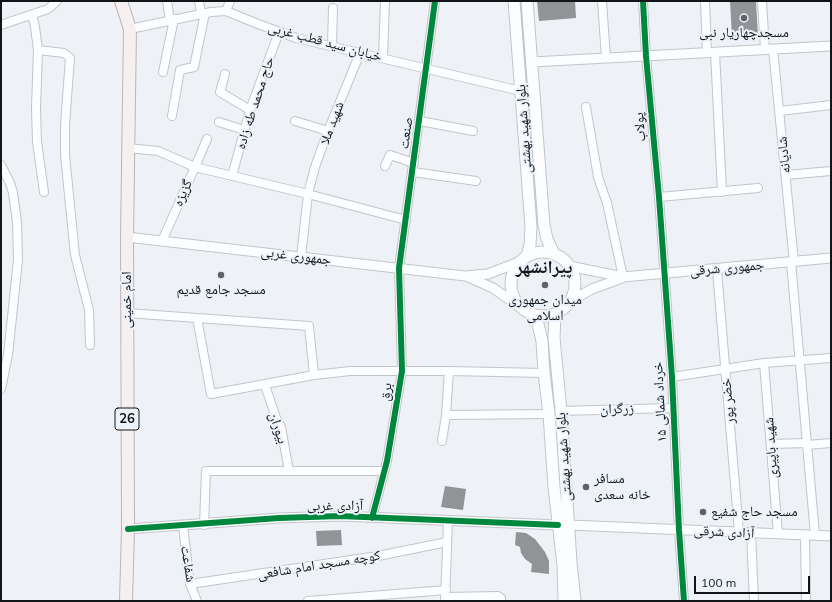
<!DOCTYPE html>
<meta charset="utf-8">
<style>
body{margin:0}
#map{position:relative;width:832px;height:602px;overflow:hidden;background:#eef2f6;font-family:Mulish,sans-serif}
canvas{display:block}
.frame{position:absolute;inset:0;border:2px solid #121518;pointer-events:none}
.scale{position:absolute;left:694px;top:576px;width:116px;height:18px;box-sizing:border-box;border:2px solid #121518;border-top:0;padding-left:5px;font-size:12px;line-height:14px;white-space:nowrap;color:#121518;-webkit-text-stroke:3px #ebf2fa;paint-order:stroke}
</style>
<div id="map">
<canvas width="832" height="602"></canvas>
<div class="frame"></div>
<div class="scale">100 m</div>
</div>
<script>
const c = document.querySelector('canvas').getContext('2d');
c.lineJoin = 'round';
function paint(path, color) { c.fillStyle = color; c.fill(path, 'evenodd'); }
const poly = rows => new Path2D(rows.map(r => 'M' + r).join(''));
function strokePath(path, color, width, dash) { c.strokeStyle = color; c.lineWidth = width; c.lineCap = dash ? 'butt' : 'round'; c.setLineDash(dash || []); c.stroke(path); }
function write(font, color, halo, rows, align = 'center') {
  c.font = font + ' Mulish,"Noto Naskh Arabic",sans-serif'; c.lineWidth = 4; c.setLineDash([]); c.textBaseline = 'middle'; c.strokeStyle = halo; c.fillStyle = color; for (const [text, x, y, turn = 0] of rows) {
    c.save(); c.translate(x, y); c.rotate((+turn || 0) * Math.PI / 180); c.textAlign = isNaN(turn) ? turn : align; if (halo) c.strokeText(text, 0, 0); c.fillText(text, 0, 0); c.restore();
  }
}
paint(poly([
 [537,1,575,1,576,18,539,21],
 [730,1,756,1,758,35,732,37],
 [445,486,466,489,463,510,441,507],
 [341,530,342,545,317,546,316,531],
 [516,532,526,533,535,539,545,552,549,561,549,574,531,572,532,564,525,559,521,553,520,547,515,545]
]), '#929396');
const minor = poly([
 [167,1,170,20],
 [199,1,201,14],
 [602,1,606,58],
 [643,1,646,56,659,197,672,377,679,530,684,601],
 [705,1,707,53],
 [762,1,765,50],
 [226,11,230,1],
 [32,15,35,27,38,50,36,108,37,142,44,192],
 [1,25,48,9,57,1],
 [130,29,211,12,226,11,258,24,296,38,521,91],
 [332,46,333,8],
 [773,49,794,262],
 [38,50,64,53,70,58,65,125,65,155,75,255,89,310,90,345],
 [715,52,722,192],
 [360,53,328,131,315,167,308,194,406,220],
 [383,58,385,1],
 [163,72,174,19],
 [225,74,220,92,250,110],
 [586,107,598,177,607,203,623,277],
 [780,111,831,105],
 [172,116,180,70,194,67,205,13],
 [295,121,328,131],
 [420,121,473,131],
 [219,122,244,130],
 [207,139,195,167,308,194,301,257],
 [128,148,158,151,195,167,162,241],
 [1,165,10,183,13,193,17,222,18,260,8,355,1,389],
 [385,166,390,155,414,163],
 [413,172,476,181],
 [786,175,831,171],
 [232,176,250,110,279,32],
 [659,197,758,188],
 [791,262,815,535],
 [717,270,739,532],
 [127,313,309,326,314,375,211,394,197,318],
 [764,363,778,534],
 [544,373,449,371,446,415,549,414],
 [314,375,350,371,449,371],
 [672,377,764,363,831,358],
 [265,385,276,418,281,427,289,471],
 [561,411,672,408],
 [442,441,446,415],
 [771,444,807,443],
 [807,445,831,443],
 [372,518,387,461,402,371,399,268,435,1],
 [204,525,206,471,384,471],
 [183,526,190,584,197,601],
 [751,533,754,601],
 [805,535,806,601],
 [190,584,378,556,447,542],
 [445,597,498,596,501,598,501,601],
 [308,601,446,590],
 [445,601,448,521]
]);
const tertiary = poly([
 [532,62,831,46],
 [127,237,465,276,488,274,519,262],
 [569,266,623,277,831,258],
 [468,277,493,288,520,307],
 [569,302,592,289,622,278],
 [569,525,831,536],
 [128,529,279,518,340,516,558,525]
]);
const secondary = poly([
 [514,1,531,227,530,245,527,256],
 [527,1,544,225,547,239,554,254],
 '511 284a32 32 0 1 1 64 0a32 32 0 1 1-64 0Z',
 [555,314,554,338,561,411,571,562,575,601],
 [536,316,542,341,544,373,549,414,554,487,563,565,564,601]
]);
const primary = poly([
 [121,1,130,29,127,237,128,529,126,601]
]);
strokePath(minor, '#c2c5c8', 10);
strokePath(tertiary, '#c2c5c8', 11);
strokePath(secondary, '#c2c5c8', 13);
strokePath(primary, '#beb3b6', 14);
strokePath(minor, '#fcfdfe', 8);
strokePath(tertiary, '#fcfdfe', 9);
strokePath(secondary, '#fcfdfe', 11);
strokePath(primary, '#f6eff0', 12);
strokePath(poly([
 [643,1,646,56,659,197,672,377,679,530,684,601],
 [372,518,387,461,402,371,399,268,435,1],
 [128,529,279,518,340,516,558,525]
]), '#00873e', 6);
for (const [x, y, r, color] of [
 [744,18,4,"#5f6266"],
 [221,275,4,"#5f6266"],
 [545,285,4,"#5f6266"],
 [586,487,4,"#5f6266"],
 [703,512,4,"#5f6266"]
]) { const dot = new Path2D(); dot.arc(x, y, r, 0, 2 * Math.PI); c.fillStyle = color; c.fill(dot); strokePath(dot, '#ebf2fa', 1.5); }
for (const [x, y, w] of [
 [127,419,24]
]) { const box = new Path2D(); box.roundRect(x - w / 2, y - 11, w, 22, 3); c.fillStyle = '#ebf2fa'; c.fill(box); strokePath(box, '#121518', 1); }
write('bold 13px', '#121518', null, [
 ["26",127,419]
]);
write('14px', '#121518', '#ebf2fa', [
 ["مسجدچهاریار نبی",744,33],
 ["مسجد جامع قدیم",221,290],
 ["میدان جمهوری",545,300],
 ["اسلامی",545,316],
 ["مسافر",594,479,"left"],
 ["خانه سعدی",594,495,"left"],
 ["مسجد حاج شفیع",711,512,"left"]
]);
write('14px', '#121518', '#ebf2fa', [
 ["خیابان سید قطب غربی",325,42,15],
 ["حاج محمد طه زاده",255,103,-72],
 ["شهید ملا",332,123,-69],
 ["پولاب",640,127,-95],
 ["بلوار شهید بهشتی",524,129,-94],
 ["صنعت",406,133,-82],
 ["شادیانه",784,155,-96],
 ["گزیزه",183,193,-66],
 ["جمهوری غربی",296,256,7],
 ["جمهوری شرقی",727,268,-5],
 ["امام خمینی",127,300,-90],
 ["برق",386,392,-81],
 ["خضر پور",728,401,-95],
 ["۱۵ خرداد شمالی",660,402,-93],
 ["زرگران",617,409,-2],
 ["بیوران",278,428,72],
 ["شهید باپیری",771,448,-94],
 ["بلوار شهید بهشتی",564,457,-94],
 ["آزادی غربی",335,506],
 ["آزادی شرقی",724,532,3],
 ["شفاعت",188,564,81],
 ["کوچه مسجد امام شافعی",319,565,-9]
]);
write('bold 18px', '#121518', '#ebf2fa', [
 ["پیرانشهر",544,268]
]);
</script>
